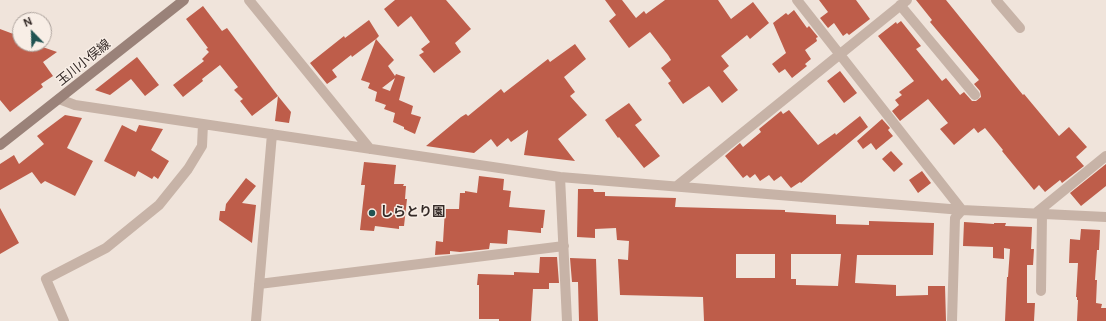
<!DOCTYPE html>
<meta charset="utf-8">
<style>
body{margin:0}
#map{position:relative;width:1106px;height:321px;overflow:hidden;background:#f0e4db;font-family:"DM Sans",sans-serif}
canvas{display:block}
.north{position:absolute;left:12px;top:12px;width:40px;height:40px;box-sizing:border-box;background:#f8eee6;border:1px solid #aaa09a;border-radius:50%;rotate:337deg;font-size:11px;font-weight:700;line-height:16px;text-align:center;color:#342a27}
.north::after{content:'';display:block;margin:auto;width:14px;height:18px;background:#205352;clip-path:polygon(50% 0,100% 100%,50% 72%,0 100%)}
</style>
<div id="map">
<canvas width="1106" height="321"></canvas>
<div class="north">N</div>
</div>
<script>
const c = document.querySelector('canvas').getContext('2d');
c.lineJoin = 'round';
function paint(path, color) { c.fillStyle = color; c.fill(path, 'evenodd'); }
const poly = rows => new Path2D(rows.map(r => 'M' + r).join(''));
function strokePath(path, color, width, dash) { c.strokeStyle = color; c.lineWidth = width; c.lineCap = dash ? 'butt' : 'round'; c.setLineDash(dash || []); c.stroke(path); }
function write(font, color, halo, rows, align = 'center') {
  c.font = font + ' "DM Sans","Noto Sans JP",sans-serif'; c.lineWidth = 3; c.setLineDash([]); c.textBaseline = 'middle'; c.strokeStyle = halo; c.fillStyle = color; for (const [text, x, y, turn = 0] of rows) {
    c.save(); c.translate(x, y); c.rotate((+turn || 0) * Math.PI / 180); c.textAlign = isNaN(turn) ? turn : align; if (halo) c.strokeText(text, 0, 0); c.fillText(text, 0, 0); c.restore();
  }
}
paint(poly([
 [395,0,446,0,471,29,455,43,461,52,434,73,419,55,424,52,421,49,430,42,411,16,398,27,384,9],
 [605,0,622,0,636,18,644,11,646,14,665,0,718,0,731,19,753,2,769,23,750,39,747,35,721,56,729,66,723,71,738,90,722,103,709,86,683,104,668,83,671,81,661,68,671,60,668,55,650,32,629,48,609,21,616,15],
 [819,0,856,0,870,19,849,35,847,33,843,36,834,23,828,28,820,18,828,12],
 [916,0,946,0,1023,95,1024,94,1059,136,1069,127,1087,147,1076,157,1084,166,1062,183,1060,180,1045,192,1039,185,1034,190,1002,151,1003,150,985,128,978,133,974,128,954,145,940,129,948,123,928,99,900,121,892,111,899,105,895,100,902,95,899,92,914,81,878,36,896,22,897,24,901,21,921,46,916,49,942,81,946,78,960,95,964,92,972,101,976,101,981,97,980,91,974,84,979,80,930,22,932,20],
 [203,6,222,31,227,28,278,96,252,116,240,101,243,99,234,90,238,87,220,65,202,79,203,81,183,97,173,85,204,61,202,59,209,52,206,49,208,48,186,19],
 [794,10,807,28,809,26,818,37,816,38,817,41,805,50,811,59,805,64,807,66,792,78,785,69,779,73,772,64,786,53,773,23,786,13,788,15],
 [369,20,379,36,376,39,394,60,388,66,395,76,396,74,405,77,399,100,413,106,411,114,421,117,415,134,404,129,404,127,393,122,395,113,384,109,386,105,375,101,377,92,368,88,370,83,361,80,376,39,352,57,351,55,332,70,337,77,327,84,310,63,344,36,345,38],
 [395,78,390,91,382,88],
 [0,29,16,35,20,41,20,44,34,44,57,52,43,62,53,76,41,84,43,87,10,112,0,100],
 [575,44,586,59,564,77,575,92,570,96,587,115,558,139,575,161,524,155,528,130,511,142,508,138,497,147,491,139,474,153,426,146,461,117,466,114,468,116,501,89,504,93,548,59,550,62],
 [137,57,159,85,145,96,131,79,110,95,95,90],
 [840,71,857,93,844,103,827,81],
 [278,96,291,112,289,123,275,121],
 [629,103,642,120,635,125,660,156,644,168,619,137,618,138,605,120],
 [789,110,818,145,835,133,836,135,860,116,868,127,801,183,800,182,791,188,781,176,774,181,769,175,760,181,755,174,750,178,747,175,743,178,725,156,740,143,743,147,761,132,759,129,781,111,783,114],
 [65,115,82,118,67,148,93,161,75,196,45,181,41,184,32,172,0,190,0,164,14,155,19,164,44,144,37,136],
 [882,119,890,128,888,130,893,136,876,150,871,143,863,149,857,141],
 [122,125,136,132,139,125,163,129,151,150,169,161,158,179,154,176,152,179,138,171,135,177,104,161],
 [891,151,903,164,894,172,882,159],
 [364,162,396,165,394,184,404,184,403,186,406,186,405,199,407,199,404,226,399,226,399,229,375,226,374,231,360,230,365,185,361,185],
 [1106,164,1106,186,1081,206,1070,193],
 [922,171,931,183,918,193,909,180],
 [479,176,504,179,503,190,511,191,509,207,545,210,543,228,541,228,541,233,508,230,507,244,490,243,489,249,460,252,450,251,450,254,435,255,436,241,443,242,445,209,459,209,460,193,465,193,465,191,477,193],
 [246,178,256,186,242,203,256,205,252,243,219,220,220,211,225,211,226,204],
 [578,189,593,189,594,192,605,192,605,196,676,198,675,207,785,210,785,212,836,215,836,224,869,225,869,221,934,223,933,255,857,255,855,283,896,285,896,296,928,295,928,286,945,286,946,321,704,321,703,297,620,295,618,259,628,260,629,241,617,240,616,228,595,229,595,238,577,237],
 [736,254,775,254,775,278,736,278],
 [791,254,841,254,838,286,796,285,796,279,791,279],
 [0,208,19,243,0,254],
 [964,222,994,224,994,223,1006,223,1005,226,1032,227,1031,249,1034,249,1033,265,1027,265,1027,303,1035,303,1034,321,1005,321,1007,277,1008,277,1010,249,1004,248,1004,259,993,258,993,247,963,246],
 [1081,229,1100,230,1099,250,1097,250,1095,280,1097,280,1096,303,1102,304,1101,308,1106,308,1106,321,1077,321,1078,300,1077,300,1077,297,1076,297,1078,263,1069,263,1070,239,1080,240],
 [540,257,557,257,559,283,549,283,549,289,533,289,531,321,499,321,499,319,479,319,479,285,477,285,478,274,514,275,514,272,539,273],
 [570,258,596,259,598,321,579,321,578,282,572,282]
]), '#be5d4a');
strokePath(poly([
 [249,0,370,149],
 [797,0,962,210],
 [996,0,1020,28],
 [900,5,975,95],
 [59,99,75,105,560,177,962,210,1106,217],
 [560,177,567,321],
 [677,186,907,0],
 [1036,213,1106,156],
 [259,284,564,246],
 [1041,291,1042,214],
 [64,321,46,279,106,248,159,205,188,169,202,146,203,124],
 [256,321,272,134],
 [952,321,955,218,962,210]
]), '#c7b3a7', 10);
strokePath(poly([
 [0,145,184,0]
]), '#9a8279', 10);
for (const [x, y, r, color] of [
 [372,213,4,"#205352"]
]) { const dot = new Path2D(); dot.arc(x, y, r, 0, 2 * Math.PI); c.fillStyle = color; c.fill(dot); strokePath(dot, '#f8eee6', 1.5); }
write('13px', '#342a27', '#f8eee6', [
 ["玉川小俣線",84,63,-39]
]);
write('bold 13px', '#342a27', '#f8eee6', [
 ["しらとり園",380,213]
], 'left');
</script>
